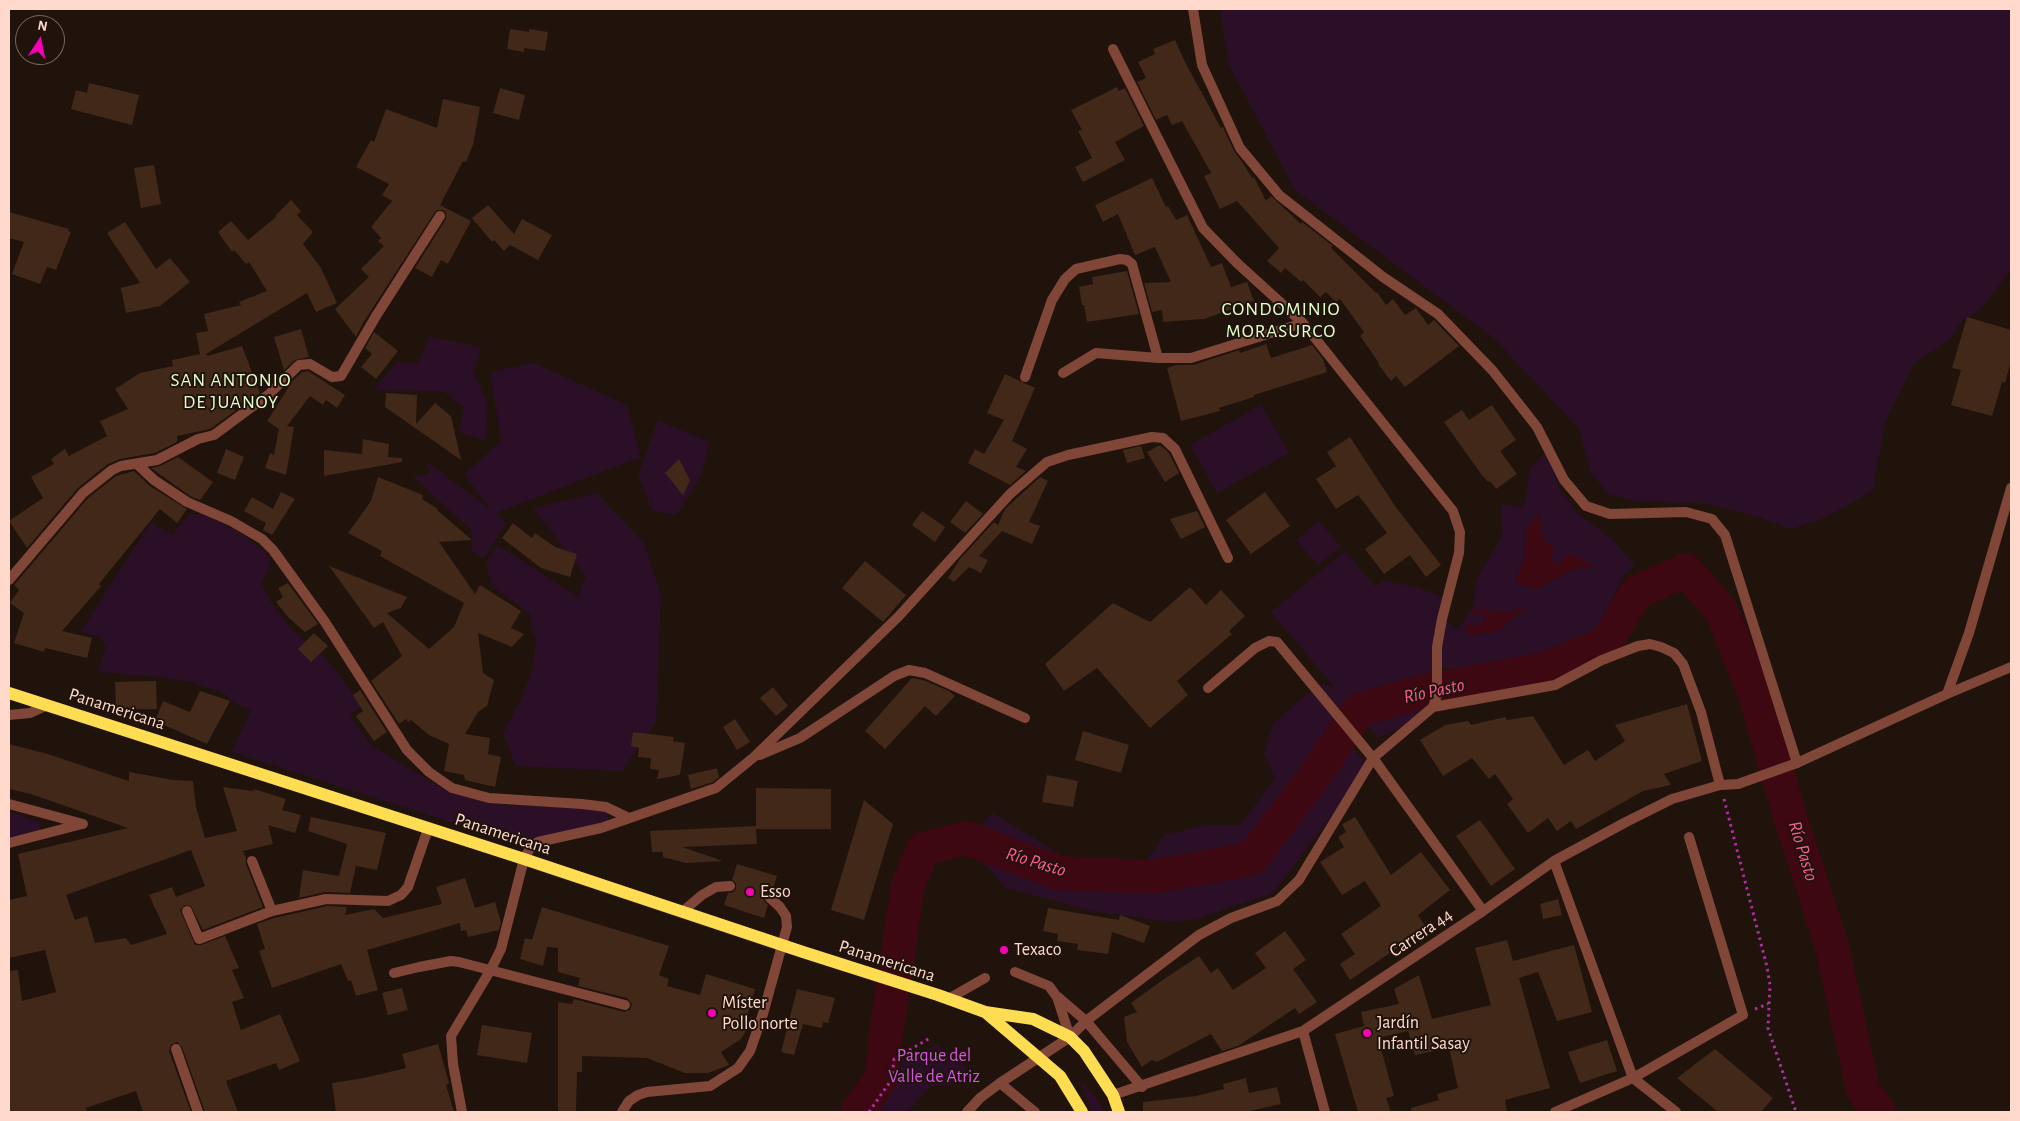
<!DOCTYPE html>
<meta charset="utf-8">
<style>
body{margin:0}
#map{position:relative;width:2020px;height:1121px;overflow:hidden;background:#20130c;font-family:"Alegreya Sans",sans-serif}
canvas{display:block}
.frame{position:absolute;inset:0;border:10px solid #ffdacc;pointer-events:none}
.north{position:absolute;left:15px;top:15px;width:50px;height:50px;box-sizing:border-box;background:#20130c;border:1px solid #796359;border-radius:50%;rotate:11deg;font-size:14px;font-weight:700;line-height:20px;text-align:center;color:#ffdacc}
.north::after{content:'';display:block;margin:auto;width:18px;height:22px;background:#f700b3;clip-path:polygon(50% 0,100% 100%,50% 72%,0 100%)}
</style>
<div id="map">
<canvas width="2020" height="1121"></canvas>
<div class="frame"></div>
<div class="north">N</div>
</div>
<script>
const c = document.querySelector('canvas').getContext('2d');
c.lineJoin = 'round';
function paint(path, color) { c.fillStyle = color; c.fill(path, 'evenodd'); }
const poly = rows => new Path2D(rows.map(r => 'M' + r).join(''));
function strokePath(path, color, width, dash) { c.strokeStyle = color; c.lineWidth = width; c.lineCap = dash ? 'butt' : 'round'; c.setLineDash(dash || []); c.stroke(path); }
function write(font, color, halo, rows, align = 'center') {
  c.font = font + ' "Alegreya Sans",sans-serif'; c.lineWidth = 4; c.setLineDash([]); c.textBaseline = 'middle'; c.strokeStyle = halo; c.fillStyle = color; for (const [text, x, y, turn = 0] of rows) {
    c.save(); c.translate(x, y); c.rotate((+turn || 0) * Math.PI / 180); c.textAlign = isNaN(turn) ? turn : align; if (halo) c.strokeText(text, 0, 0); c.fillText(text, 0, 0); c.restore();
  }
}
paint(poly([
 [1220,9,2011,9,2011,270,1980,310,1962,321,1950,339,1914,364,1885,422,1873,491,1822,519,1791,529,1758,517,1708,504,1635,501,1608,494,1591,473,1579,429,1495,339,1295,190,1229,65],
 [429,337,482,347,473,372,488,404,486,441,459,432,464,408,443,391,374,390,397,362,418,363],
 [534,363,627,405,641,457,496,513,506,522,484,559,472,551,472,531,412,476,430,474,426,461,490,509,464,474,501,441,490,372],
 [1261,405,1289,453,1217,493,1190,445],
 [658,420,709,442,701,477,676,515,652,510,638,475],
 [1552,445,1559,488,1578,514,1611,538,1635,565,1624,575,1594,635,1574,648,1537,661,1475,670,1434,667,1434,702,1402,728,1379,737,1361,719,1343,737,1365,763,1337,809,1273,893,1196,919,1172,922,1097,912,1006,888,979,857,980,826,993,813,1068,859,1100,864,1145,862,1164,835,1206,825,1240,825,1275,779,1264,753,1274,722,1319,684,1334,687,1271,612,1345,551,1375,586,1384,581,1413,586,1442,596,1440,616,1458,630,1473,607,1476,581,1503,534,1500,504,1524,507,1530,468],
 [1544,539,1556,551,1550,555,1557,568,1592,566,1571,570,1536,589,1516,583,1525,554],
 [1525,607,1498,631,1477,634,1467,624,1478,626,1489,617,1480,613,1488,610,1506,613],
 [597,493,644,543,661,595,656,722,622,771,516,766,503,734,524,693,533,666,536,640,531,628,530,614,491,585,486,562,498,545,578,597,586,576,533,508],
 [201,514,236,530,270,556,269,569,261,582,272,604,292,630,328,660,362,707,349,714,370,745,437,785,455,791,507,805,559,806,607,812,609,820,579,831,526,839,503,839,232,752,251,710,230,701,224,693,191,682,159,677,98,672,106,648,101,638,81,631,151,522,172,535,188,515],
 [1318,521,1341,546,1318,565,1296,540],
 [9,811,39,822,41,831,9,839],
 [938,1045,967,1068,952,1085,931,1086,908,1112,874,1112,899,1079,902,1060],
 [1080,1079,1098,1100,1104,1112,1091,1112]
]), '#2a0f26');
paint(poly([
 [1538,512,1544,539,1556,551,1550,555,1557,567,1565,556,1578,556,1593,566,1571,570,1536,589,1515,583,1525,554,1525,532],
 [1526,606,1498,631,1477,634,1465,632,1467,624,1478,626,1488,618,1480,613,1471,614,1472,610,1488,610,1506,613]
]), '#3d0812');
strokePath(poly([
 [857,1112,882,1077,885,1041,908,885,923,849,966,838,1059,873,1150,877,1251,859,1311,781,1359,710,1420,692,1545,669,1606,643,1637,592,1686,570,1721,610,1755,694,1791,820,1832,946,1863,1090,1879,1112]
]), '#3d0812', 34);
paint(poly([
 [510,29,529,32,529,29,548,32,545,51,524,48,524,52,507,49],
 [1175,40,1187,66,1221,128,1223,127,1234,151,1243,163,1252,178,1254,177,1266,201,1271,196,1301,224,1302,222,1333,246,1331,248,1376,293,1377,292,1386,305,1393,299,1405,315,1416,308,1428,325,1434,320,1459,346,1405,387,1396,376,1391,381,1378,364,1379,363,1360,336,1364,332,1340,299,1336,302,1326,292,1320,297,1303,280,1301,282,1285,268,1281,273,1267,261,1279,248,1237,201,1220,209,1204,176,1211,173,1182,121,1172,125,1167,115,1156,120,1137,82,1146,78,1138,62,1155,54,1153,49],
 [89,83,139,95,132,125,71,109,76,90,87,93],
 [1117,87,1119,91,1125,88,1144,126,1115,142,1125,160,1083,182,1075,167,1092,158,1078,131,1082,130,1071,110],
 [500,88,525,95,519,120,493,113],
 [443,99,480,107,473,145,466,162,463,161,440,205,471,221,448,264,441,260,432,277,415,268,446,219,446,213,443,210,437,210,435,212,363,323,356,337,335,309,369,277,361,269,384,246,378,241,381,238,371,227,392,201,382,195,389,184,356,167,371,140,374,142,386,109,437,128],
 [154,165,161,204,141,208,134,168],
 [1152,178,1166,207,1168,206,1176,220,1187,215,1211,267,1222,263,1231,287,1247,282,1254,301,1204,319,1163,322,1162,310,1152,312,1144,283,1171,282,1155,247,1135,255,1118,214,1103,222,1095,205],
 [291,200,301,211,297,215,313,232,303,244,321,268,337,303,316,312,307,293,206,354,207,356,242,346,260,393,250,400,233,406,235,411,210,429,177,436,177,442,155,453,120,459,108,464,78,488,27,548,9,521,43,498,31,477,54,464,51,459,65,449,69,456,107,436,100,421,128,409,115,389,140,373,173,366,172,360,200,354,196,333,208,331,204,314,241,305,239,302,267,291,249,262,246,264,234,250,232,252,218,232,231,221,248,240,276,217,275,216],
 [488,205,514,234,522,219,552,235,538,260,510,245,504,251,494,240,492,242,472,218],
 [9,212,69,229,68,231,71,232,56,270,47,267,40,284,12,274,24,242,9,238],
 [125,222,156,269,170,258,190,282,160,306,126,313,121,288,140,283,107,233],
 [1127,271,1139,314,1087,322,1084,305,1082,305,1079,287,1093,284,1092,277],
 [1967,317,2011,330,2011,361,2005,383,2002,382,1992,416,1951,405,1961,370,1952,368],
 [301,329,309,357,295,360,284,370,274,337],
 [374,332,398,351,376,379,361,367,372,354,365,348],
 [1266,344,1271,358,1312,345,1323,359,1327,372,1254,395,1254,397,1219,408,1220,411,1181,421,1167,368,1177,365,1193,365,1239,350,1240,353],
 [308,371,345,395,337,408,326,400,323,405,310,396,287,426,294,427,286,475,265,468,270,453,274,455,279,429,267,421,290,385,288,385,302,372],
 [1005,374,1035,388,1012,441,1027,449,1016,467,1026,471,1010,485,968,463,975,449,984,454,1004,420,987,413],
 [386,393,417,395,416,424,435,403,451,416,461,460,385,407],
 [1492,405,1516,440,1500,451,1517,474,1496,489,1490,481,1488,482,1481,474,1444,422,1462,410,1469,420],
 [1350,437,1395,506,1441,565,1426,577,1410,555,1384,574,1365,549,1387,533,1369,509,1358,495,1336,509,1316,479,1336,466,1327,452],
 [363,439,389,444,388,457,402,458,402,462,324,476,324,450,362,454],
 [1160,445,1169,453,1179,473,1165,482,1147,452],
 [1141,446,1145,458,1127,463,1123,450],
 [226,449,244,457,235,480,217,473],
 [178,457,213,482,200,500,190,496,151,468,160,466],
 [679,459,690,480,683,495,665,473],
 [134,471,150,486,187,509,177,523,160,509,99,584,101,586,62,631,92,638,87,658,45,648,44,652,14,643,24,613,10,603,19,590,14,585,88,498,116,476],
 [378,477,423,495,422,499,438,509,437,510,472,540,439,542,475,594,480,585,521,611,511,628,524,634,512,647,478,633,483,673,494,680,487,706,478,712,465,734,490,738,488,754,501,757,495,787,465,780,464,775,444,771,449,744,429,735,411,720,408,722,406,719,399,724,371,681,402,656,383,622,374,628,329,566,407,597,401,608,387,613,429,649,454,627,464,603,380,556,382,551,348,533,371,501],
 [1040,477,1048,481,1029,522,1040,526,1032,544,1002,531,979,556,988,560,981,573,969,567,954,582,948,578,960,559,994,522,998,525,1005,509],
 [281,492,295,499,272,535,263,530,266,523,244,511,252,497,273,509],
 [1265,492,1290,526,1251,554,1226,520],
 [966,501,983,514,965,533,950,522],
 [922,511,945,527,935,542,912,525],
 [1197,511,1205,527,1181,539,1170,519],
 [513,523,532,538,535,533,555,547,577,554,570,577,541,568,502,538],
 [865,561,906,595,883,622,842,588],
 [288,583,318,624,305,632,289,618,276,602,283,597,278,588],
 [1190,587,1206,605,1221,590,1245,616,1229,631,1232,634,1177,681,1188,695,1150,728,1097,668,1064,691,1045,664,1113,603,1150,622],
 [314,633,328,646,311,662,298,649],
 [912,678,923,680,949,691,955,696,936,716,925,706,885,749,865,731],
 [156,681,157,709,116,709,115,682],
 [773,687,788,706,776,716,760,698],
 [360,690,387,732,374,741,356,716,363,711,353,695],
 [200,691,230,701,207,744,155,721,163,701,190,712],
 [1687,704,1702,761,1664,774,1671,785,1643,791,1576,829,1571,821,1557,831,1548,818,1528,833,1507,804,1513,799,1495,774,1489,779,1472,758,1443,776,1420,740,1445,725,1468,721,1471,725,1505,717,1507,720,1533,716,1564,765,1588,750,1595,761,1625,741,1615,725],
 [735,719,750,742,737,750,723,727],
 [1083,731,1129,745,1121,773,1075,760],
 [633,732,674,737,673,741,685,743,680,775,657,779,659,770,650,769,651,758,638,757,639,748,631,746],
 [9,744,48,754,129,781,129,772,173,780,193,781,196,807,205,838,237,831,223,787,253,791,254,789,286,799,282,810,301,815,295,833,268,825,273,844,243,851,246,858,246,864,263,907,203,930,191,906,185,905,180,910,195,945,201,945,225,936,239,968,232,970,244,998,232,1002,241,1030,280,1014,300,1061,279,1070,276,1063,226,1081,238,1112,205,1112,182,1047,177,1042,171,1045,169,1051,191,1112,143,1112,136,1091,86,1108,87,1112,9,1112,9,971,18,970,22,1001,56,992,45,950,9,958,9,900,27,896,18,854,128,828,31,794,9,789],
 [191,850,205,886,176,897,172,887,149,895,167,934,131,945,126,938,95,943,87,916,75,920,66,895],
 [717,768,719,777,713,782,691,789,688,775],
 [1047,775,1078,781,1073,807,1042,802],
 [756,788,831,789,831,829,756,829,757,844,682,847,723,861,686,863,663,857,663,852,652,852,650,831,756,826],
 [864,800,893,824,864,920,831,910],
 [311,817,386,833,377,870,356,866,350,893,325,892,299,898,303,870,339,876,347,844,308,831],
 [1355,817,1391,875,1421,852,1450,890,1418,915,1427,929,1407,943,1406,942,1350,980,1340,964,1355,954,1341,934,1381,906,1365,881,1342,895,1320,862,1344,847,1338,837,1346,832,1342,824],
 [1480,820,1515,869,1491,886,1456,836],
 [737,864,777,876,772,892,767,892,763,896,764,901,768,905,764,918,724,905,728,893,733,892,736,889,736,883,732,880],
 [465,878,475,908,495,902,501,923,499,930,468,937,466,930,461,931,460,923,367,950,378,990,356,996,351,980,348,981,341,964,272,988,259,951,265,949,257,924,274,918,327,906,347,907,345,915,374,909,383,918,442,904,436,887],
 [1558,899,1562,915,1543,919,1540,904],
 [542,907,669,946,659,975,669,979,667,986,700,995,706,974,755,989,744,1026,749,1026,741,1039,721,1052,729,1065,708,1073,685,1073,647,1058,582,1056,582,1072,577,1072,576,1112,558,1112,558,1002,572,1004,574,999,624,1012,630,1010,632,1004,627,998,578,986,580,978,558,972,558,948,547,947,543,966,520,959,525,938,532,940],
 [1048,908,1119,920,1120,915,1150,926,1144,943,1112,932,1108,954,1077,950,1078,944,1057,941,1058,934,1043,931],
 [1285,931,1306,960,1293,969,1317,1002,1299,1014,1295,1008,1238,1046,1222,1051,1211,1034,1157,1062,1152,1060,1142,1067,1127,1042,1124,1017,1137,1012,1131,1003,1164,979,1199,956,1211,973,1218,968,1233,990,1266,968,1255,953],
 [1507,940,1513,961,1574,945,1592,1012,1557,1021,1538,972,1519,978,1550,1088,1505,1100,1507,1112,1411,1112,1411,1108,1439,1100,1437,1094,1458,1088,1449,1048,1415,1055,1408,1031,1378,1038,1394,1096,1386,1098,1391,1112,1358,1112,1335,1034,1364,1026,1361,1012,1399,1004,1394,989,1419,975,1432,1019,1491,1005,1475,948],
 [402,988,408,1010,388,1015,382,993],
 [797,989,835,998,828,1023,823,1022,822,1028,803,1024,794,1055,781,1052],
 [482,1025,532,1033,527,1063,477,1055],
 [1607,1040,1617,1071,1580,1083,1568,1052],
 [438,1044,449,1083,446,1085,454,1112,336,1112,332,1083,364,1078,406,1068,402,1054],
 [1715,1049,1773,1098,1761,1112,1718,1112,1677,1078],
 [1246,1078,1249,1093,1277,1087,1281,1104,1245,1112,1143,1112,1143,1102,1196,1096,1224,1089,1223,1084]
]), '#412818');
strokePath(poly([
 [1724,799,1767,967,1770,985,1768,1028,1796,1112],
 [1755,1009,1768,1004],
 [869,1112,892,1079,894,1059,930,1038]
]), '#b32ca3', 3, [2.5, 4]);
strokePath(poly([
 [1208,688,1255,648,1269,641,1277,642,1373,758],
 [1947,694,1969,633,2011,488],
 [1797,763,1947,694,2011,667],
 [770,898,780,907,786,916,787,927,782,945],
 [682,912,702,895,716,887,730,886],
 [1015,972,1049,986,1057,997,1070,1037],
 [1058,997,1086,1021],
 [948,999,985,978]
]), '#804637', 10);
strokePath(poly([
 [1063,373,1096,353,1158,358,1191,358,1303,323],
 [1025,377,1052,300,1065,279,1076,269,1120,259,1127,260,1132,264,1158,358],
 [137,464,154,480,187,502,231,521,262,539,273,550,325,622,407,750,429,772,452,788,489,798,582,804,606,807,629,818],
 [9,580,83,493,112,470,121,466,157,460,198,439,214,435,268,395,299,365,310,364,332,377,341,376,376,316,440,216],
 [1433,707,1555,685,1602,660,1638,646,1650,644,1661,647,1674,653,1683,664,1701,712,1720,785],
 [9,715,30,713,48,705],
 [760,755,800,738,894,676,909,670,925,673,1025,718],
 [1373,758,1483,911],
 [9,804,83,824],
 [9,843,82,824],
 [252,861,272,911],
 [1554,861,1633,1078],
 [187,911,199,939,272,911,326,899,388,901,401,895,408,887,428,829],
 [394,973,419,967,451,961,459,962,625,1005],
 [1086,1021,1142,1087],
 [1303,1031,1325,1112],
 [176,1049,198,1112],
 [1000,1083,1035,1112],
 [1113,1095,1303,1031,1483,911,1554,861,1626,822,1672,799,1720,785,1738,784,1797,763,1725,535,1712,519,1686,512,1610,514,1586,506,1564,480,1537,427,1493,371,1438,314,1383,277,1279,195,1240,148,1202,65,1193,9],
 [462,1112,453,1064,451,1036,490,971,501,949,524,859,532,845,538,842,601,828,716,788,754,757,899,616,1010,494,1047,462,1068,455,1152,437,1163,438,1175,449,1228,558],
 [622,1112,629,1101,638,1095,647,1092,710,1086,738,1068,750,1051,763,1014,782,945],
 [967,1112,980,1098,1000,1083,1070,1037,1086,1021,1199,935,1231,918,1277,901,1299,880,1373,758,1433,707,1437,695,1437,647,1442,619,1459,553,1460,532,1453,511,1303,323,1237,263,1203,228,1113,49],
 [1555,1112,1633,1078,1743,1015,1689,837]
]), '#804637', 10);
strokePath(poly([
 [1633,1078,1676,1112]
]), '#804637', 10);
strokePath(poly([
 [9,693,524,859,803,952,938,995,985,1012,1033,1019,1070,1037,1084,1051,1113,1095,1119,1112],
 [985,1012,1060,1076,1082,1112]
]), '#ffdd53', 12);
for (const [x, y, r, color] of [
 [750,892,5,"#f700b3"],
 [1004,950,5,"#f700b3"],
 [712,1013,5,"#f700b3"],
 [1367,1033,5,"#f700b3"]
]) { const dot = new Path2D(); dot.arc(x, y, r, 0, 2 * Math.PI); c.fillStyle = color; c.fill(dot); strokePath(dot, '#20130c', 2); }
write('18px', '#ffdacc', '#20130c', [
 ["Panamericana",117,709,18],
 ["Panamericana",503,834,18],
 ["Carrera 44",1421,933,-34],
 ["Panamericana",887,961,18]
]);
write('18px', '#ffdacc', '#20130c', [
 ["Esso",760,892],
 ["Texaco",1014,950],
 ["Míster",722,1003],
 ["Pollo norte",722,1024],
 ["Jardín",1377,1023],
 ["Infantil Sasay",1377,1044]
], 'left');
write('18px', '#d656e0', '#20130c', [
 ["Parque del",934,1056],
 ["Valle de Atriz",934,1077]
]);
c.letterSpacing = '1px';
write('19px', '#e4ffce', '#20130c', [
 ["CONDOMINIO",1281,309],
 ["MORASURCO",1281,331],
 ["SAN ANTONIO",231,380],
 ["DE JUANOY",231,402]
]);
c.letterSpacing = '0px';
write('italic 19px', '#ff5a95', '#20130c', [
 ["Río Pasto",1434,691,-12],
 ["Río Pasto",1803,851,73],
 ["Río Pasto",1036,862,17]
]);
</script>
